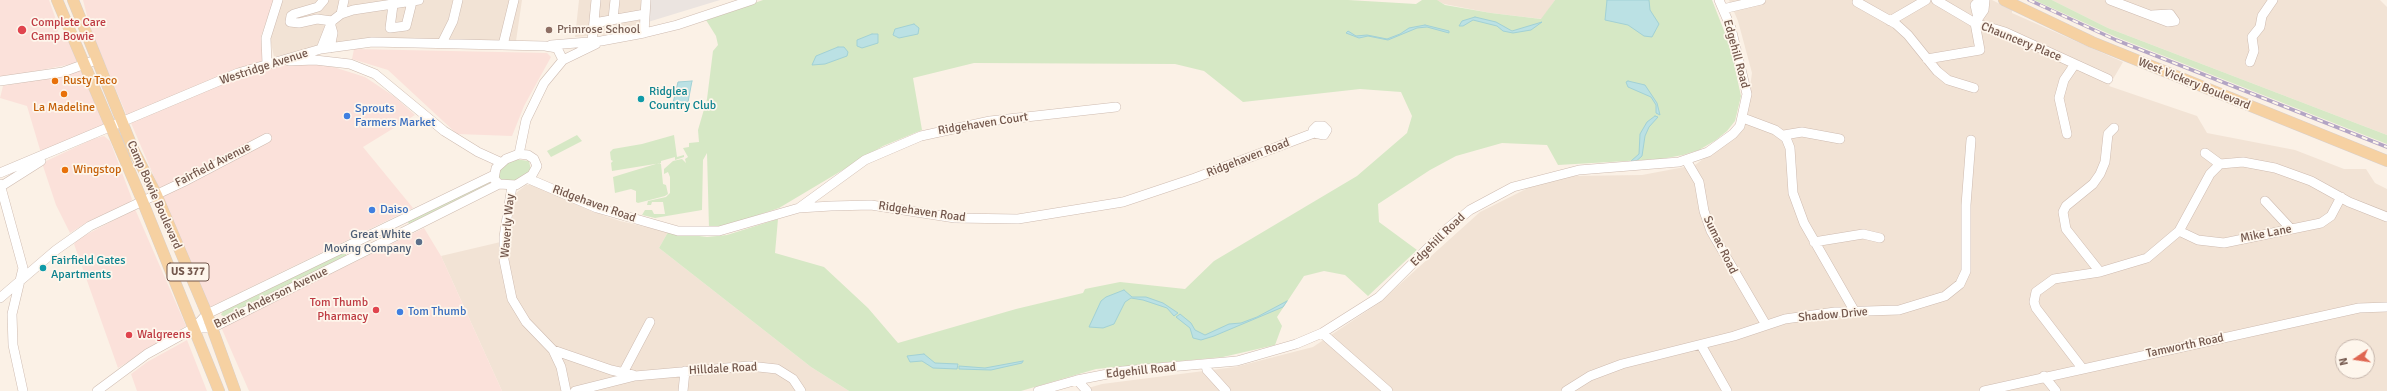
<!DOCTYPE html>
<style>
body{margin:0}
#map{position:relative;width:2387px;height:391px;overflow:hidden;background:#fbf1e6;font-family:Signika,sans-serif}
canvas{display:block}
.north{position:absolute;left:2335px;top:339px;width:40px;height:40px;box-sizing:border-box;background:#fef6ec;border:1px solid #c6b6ac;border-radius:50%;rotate:257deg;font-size:11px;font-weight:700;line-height:16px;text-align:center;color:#73574c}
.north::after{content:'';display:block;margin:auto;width:14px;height:18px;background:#df6651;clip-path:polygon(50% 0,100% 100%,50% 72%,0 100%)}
</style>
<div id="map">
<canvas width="2387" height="391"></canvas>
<div class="north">N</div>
</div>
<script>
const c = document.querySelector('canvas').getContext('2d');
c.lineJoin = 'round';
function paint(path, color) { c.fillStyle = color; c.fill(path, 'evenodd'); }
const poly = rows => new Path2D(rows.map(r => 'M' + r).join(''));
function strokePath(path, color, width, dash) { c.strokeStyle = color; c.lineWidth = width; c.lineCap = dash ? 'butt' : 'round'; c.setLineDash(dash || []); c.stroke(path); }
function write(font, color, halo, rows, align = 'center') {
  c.font = font + ' Signika,sans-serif'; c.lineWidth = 3.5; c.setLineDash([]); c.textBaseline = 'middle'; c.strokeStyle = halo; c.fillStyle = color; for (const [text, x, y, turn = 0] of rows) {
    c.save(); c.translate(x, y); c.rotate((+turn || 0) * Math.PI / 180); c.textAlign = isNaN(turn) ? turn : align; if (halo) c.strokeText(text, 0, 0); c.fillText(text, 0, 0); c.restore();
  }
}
paint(poly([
 [281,0,453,0,448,21,440,39,341,43,274,57,270,38],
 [462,0,522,0,516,41,450,41,449,38,459,19],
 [579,0,649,0,648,27,613,34,575,37],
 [1436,0,1555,0,1542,19,1491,13,1444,4],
 [1729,0,1992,0,2012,10,2012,13,2123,62,2109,86,2197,116,2207,133,2295,150,2344,169,2366,169,2375,183,2387,189,2387,391,1078,391,1102,384,1235,367,1313,347,1379,303,1480,212,1532,186,1571,176,1642,175,1695,165,1744,129,1752,73,1738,21],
 [2343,347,2367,347,2367,371,2343,371],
 [2052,0,2380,0,2387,7,2387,135,2108,28],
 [526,185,534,185,591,211,620,221,668,232,659,248,811,367,849,391,502,391,441,256,509,240,516,193]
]), '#f2e3d5');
paint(poly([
 [0,0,49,0,59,28,55,37,71,36,77,63,0,78],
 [83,0,274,0,261,36,263,62,127,116,91,31],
 [354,49,547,53,551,57,524,106,512,136,457,134,388,70,352,59],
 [324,64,365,77,395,97,415,115,363,147,413,208,210,307,131,123,234,79,280,65],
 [80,69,105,126,41,153,27,106,0,98,3,86,67,74],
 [104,136,110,141,132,199,130,203,89,221,70,233,56,205,42,163,93,139],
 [135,209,186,326,118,368,74,244,78,239],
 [424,228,441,256,502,391,249,391,221,327],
 [187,340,207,391,137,391,131,374,147,362]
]), '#fbe1da');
paint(poly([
 [649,0,720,0,648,22]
]), '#ebe4e0');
paint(poly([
 [763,0,1348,0,1416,4,1422,0,1437,0,1445,5,1491,13,1541,19,1555,0,1712,0,1730,46,1741,96,1735,121,1727,131,1716,140,1699,150,1683,155,1661,159,1558,165,1547,145,1502,143,1456,156,1430,170,1378,204,1379,222,1417,250,1368,296,1345,275,1324,271,1304,276,1277,317,1282,326,1275,345,1223,357,1096,369,1021,391,849,391,811,367,659,248,668,232,707,237,727,235,778,219,775,253,824,267,868,308,898,343,1016,309,1083,293,1085,289,1120,282,1185,289,1214,261,1357,176,1407,133,1412,116,1401,92,1360,89,1243,102,1204,71,1175,64,974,63,913,78,922,130,883,146,779,208,722,227,709,228,707,153,703,160,702,210,655,218,642,215,645,210,652,210,654,214,665,214,663,202,652,202,651,205,647,205,648,201,666,197,670,193,670,177,668,172,664,174,664,169,673,161,682,159,686,163,685,159,688,157,683,148,689,147,689,143,699,142,698,130,707,99,713,51,718,45,716,36,706,20],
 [2034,0,2052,0,2108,28,2387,135,2387,144,2116,37],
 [577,135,582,141,551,157,547,151],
 [674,135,677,157,684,155,684,157,675,160,675,157,661,161,661,163,612,171,611,163,613,161,611,160,610,152,613,149,642,144],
 [514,159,529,161,531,170,518,181,502,181,498,176,498,171,502,166],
 [659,163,661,164,663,184,666,185,668,194,665,196,638,203,636,202,636,191,631,189,615,193,613,177],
 [490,182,490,183,410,224,408,223,409,220],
 [339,254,346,254,346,257,226,317,221,315,223,311]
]), '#d6e8c5');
const water = poly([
 [1607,0,1649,0,1650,10,1659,24,1652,37,1644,36,1628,25,1605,20,1607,0],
 [1475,17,1496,22,1512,31,1542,22,1531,30,1513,33,1503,31,1497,26,1473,20,1463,26,1459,26,1462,21,1475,17],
 [914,24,919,28,918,34,899,38,893,35,895,29,914,24],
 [1425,25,1449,31,1449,33,1427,27,1417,28,1388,40,1368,36,1359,38,1346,33,1348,31,1356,36,1367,35,1387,39,1400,34,1409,28,1425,25],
 [872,34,878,34,878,43,862,48,857,46,857,40,872,34],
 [838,47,844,47,848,52,847,56,825,64,812,65,816,56,838,47],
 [692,81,688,102,673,103,678,82,692,81],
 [1628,81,1645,85,1657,103,1660,115,1656,113,1656,105,1651,97,1628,87,1626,82,1628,81],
 [1655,116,1658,117,1649,127,1645,136,1642,156,1634,163,1631,161,1639,154,1640,134,1647,122,1655,116],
 [1124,290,1132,297,1146,297,1163,303,1178,313,1174,316,1167,308,1143,300,1131,298,1125,302,1114,324,1103,328,1089,327,1101,301,1106,297,1124,290],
 [1287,301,1283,307,1214,336,1201,340,1193,338,1190,328,1176,317,1180,314,1191,323,1195,330,1205,335,1229,324,1241,323,1257,317,1287,301],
 [924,354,935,363,958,364,957,369,933,368,922,361,910,362,907,356,924,354],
 [1023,361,1022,363,991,370,959,369,959,366,985,368,1023,361]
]);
paint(water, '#bbe1e4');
strokePath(water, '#a2d1d5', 1);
const minor = poly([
 [324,0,318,7,294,14,291,16,290,22,299,23,317,19,332,21],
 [1936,0,1975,23,2005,32,2108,79],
 [2110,0,2168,22,2175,21,2170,14,2152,15],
 [1857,2,1896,24,1908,35,1937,71,1948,80,1974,88],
 [393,5,390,28,406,26,412,2],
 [1723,9,1761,0],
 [341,14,344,0],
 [1978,18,1975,5,1980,0],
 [613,19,615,0],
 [332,21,341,14,353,10,419,0],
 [1890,21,1926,0],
 [594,23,645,14],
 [644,33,646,0],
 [592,42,596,0],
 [442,43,453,21,458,0],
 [503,45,514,0],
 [551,45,601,41,644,33,677,25,752,0],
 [330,48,333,33,331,26],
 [321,49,332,21],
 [1927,59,1980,50,1975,23,1984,10,1985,0],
 [289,61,315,60,350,64,375,74,444,131,478,152,500,162],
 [2250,62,2254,51,2252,37,2260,27,2262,16,2273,0],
 [272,63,267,64,266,38,278,0],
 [0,81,63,72,96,60],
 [1743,118,1775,130,1786,138,1790,148,1793,193,1804,223,1855,312],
 [1317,126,1323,126,1327,130,1324,135,1314,133,1313,130,1317,126],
 [2067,134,2059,98,2064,80,2075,64],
 [1784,135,1802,132,1840,139],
 [2205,153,2220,164],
 [519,154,526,120,544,83,563,60,596,44],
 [519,154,528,155,534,159,537,166,532,175,516,185,499,184,494,179,496,168,506,159,519,154],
 [1686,160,1699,182,1704,211,1711,231,1766,325],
 [0,173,238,73,321,49,372,42,545,46,557,48,563,60],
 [529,179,597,208,678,231,719,231,799,208,831,206,871,205,955,218,1018,219,1123,202,1195,178,1314,133],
 [0,184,23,268,12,314,13,345,23,391],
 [512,186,504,237,504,260,512,299,526,322,553,350,561,367,566,391],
 [0,187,41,161],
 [2265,201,2291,229],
 [799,208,865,160,921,136,990,121,1116,107],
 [2179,231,2198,240,2224,243,2321,223,2331,216,2341,197],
 [1814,242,1863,234,1880,238],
 [2100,272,2066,229,2063,212,2066,206,2093,184,2100,174,2105,162,2108,134,2114,128],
 [0,298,56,250,90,226,183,182,267,138],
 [194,328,212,328,499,184],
 [1322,333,1388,391],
 [1701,345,1727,391],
 [553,350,611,370,633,375],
 [1206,365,1207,370,1226,391],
 [2082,368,2036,308,2034,302,2036,292,2054,279,2100,272,2147,258,2179,231,2210,174,2220,164,2243,162,2275,168,2311,181,2349,202,2387,217],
 [623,373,650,322],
 [2044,376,2056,391],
 [1077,380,1087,391],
 [97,391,147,354,194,328,207,314,494,175],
 [575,391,635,376,749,366,777,369,793,379,801,391],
 [683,391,685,371],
 [1038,391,1077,380,1123,371,1237,361,1296,344,1322,333,1379,297,1448,228,1470,210,1513,187,1579,170,1679,162,1708,152,1733,134,1740,126,1747,94,1731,28,1719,0],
 [1566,391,1590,376,1622,364,1734,336,1785,319,1835,312,1899,310,1945,296,1960,284,1966,271,1966,205,1971,140],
 [1984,391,2359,308,2387,307]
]);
const major = poly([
 [57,0,142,200,219,391],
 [73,0,133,149,156,194,207,314,235,391],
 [2004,0,2092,42,2387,161]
]);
strokePath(minor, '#cebbb0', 10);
strokePath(major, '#d8d0cd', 12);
strokePath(minor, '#fff', 9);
strokePath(major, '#f6d1a2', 11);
const rail = poly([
 [2029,0,2116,40,2387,147]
]);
strokePath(rail, '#b3a5c4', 3.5);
strokePath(rail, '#fef6ec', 2, [6]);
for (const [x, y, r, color] of [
 [22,30,5,"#e0444e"],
 [549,30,4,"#8d6e63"],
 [55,81,4,"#e8710a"],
 [64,94,4,"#e8710a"],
 [641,99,4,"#0f9aa8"],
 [347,116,4,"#3f7fe0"],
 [65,170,4,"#e8710a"],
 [372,210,4,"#3f7fe0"],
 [419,242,4,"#5c6f8a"],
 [43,268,4,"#0f9aa8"],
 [376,310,4,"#e0444e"],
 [400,312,4,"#3f7fe0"],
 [129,335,4,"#e0444e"]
]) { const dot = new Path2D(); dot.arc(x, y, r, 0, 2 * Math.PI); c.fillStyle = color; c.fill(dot); strokePath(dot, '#fef6ec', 1.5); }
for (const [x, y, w] of [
 [188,272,42]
]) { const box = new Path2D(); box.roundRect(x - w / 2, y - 9, w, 18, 3); c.fillStyle = '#fef6ec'; c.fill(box); strokePath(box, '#73574c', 1); }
write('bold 11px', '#73574c', null, [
 ["US 377",188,272]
]);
write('12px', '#be3a42', '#fef6ec', [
 ["Complete Care",31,23],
 ["Camp Bowie",31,37],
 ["Tom Thumb",368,303,"right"],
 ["Pharmacy",368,317,"right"],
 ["Walgreens",137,335]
], 'left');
write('12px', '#785e54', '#fef6ec', [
 ["Primrose School",557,30]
], 'left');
write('12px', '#73574c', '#fef6ec', [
 ["Chauncery Place",2021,42,22],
 ["Edgehill Road",1736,54,75],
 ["Westridge Avenue",264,67,-18],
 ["West Vickery Boulevard",2194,84,22],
 ["Ridgehaven Court",983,124,-9],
 ["Ridgehaven Road",1248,158,-21],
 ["Fairfield Avenue",213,165,-27],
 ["Camp Bowie Boulevard",154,195,66],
 ["Ridgehaven Road",594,204,20],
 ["Ridgehaven Road",922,212,8],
 ["Waverly Way",508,226,-85],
 ["Mike Lane",2266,234,-11],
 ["Edgehill Road",1438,240,-44],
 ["Sumac Road",1720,245,64],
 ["Bernie Anderson Avenue",271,298,-26],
 ["Shadow Drive",1833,315,-5],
 ["Tamworth Road",2185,346,-12],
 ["Hilldale Road",723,369,-3],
 ["Edgehill Road",1141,371,-6]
]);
write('12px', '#c56008', '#fef6ec', [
 ["Rusty Taco",63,81],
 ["La Madeline",64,108,"center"],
 ["Wingstop",73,170]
], 'left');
write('12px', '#0d838f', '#fef6ec', [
 ["Ridglea",649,92],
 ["Country Club",649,106],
 ["Fairfield Gates",51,261],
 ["Apartments",51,275]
], 'left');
write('12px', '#366cbe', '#fef6ec', [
 ["Sprouts",355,109],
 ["Farmers Market",355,123],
 ["Daiso",380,210],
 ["Tom Thumb",408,312]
], 'left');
write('12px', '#4e5e75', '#fef6ec', [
 ["Great White",411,235],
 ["Moving Company",411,249]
], 'right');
</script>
